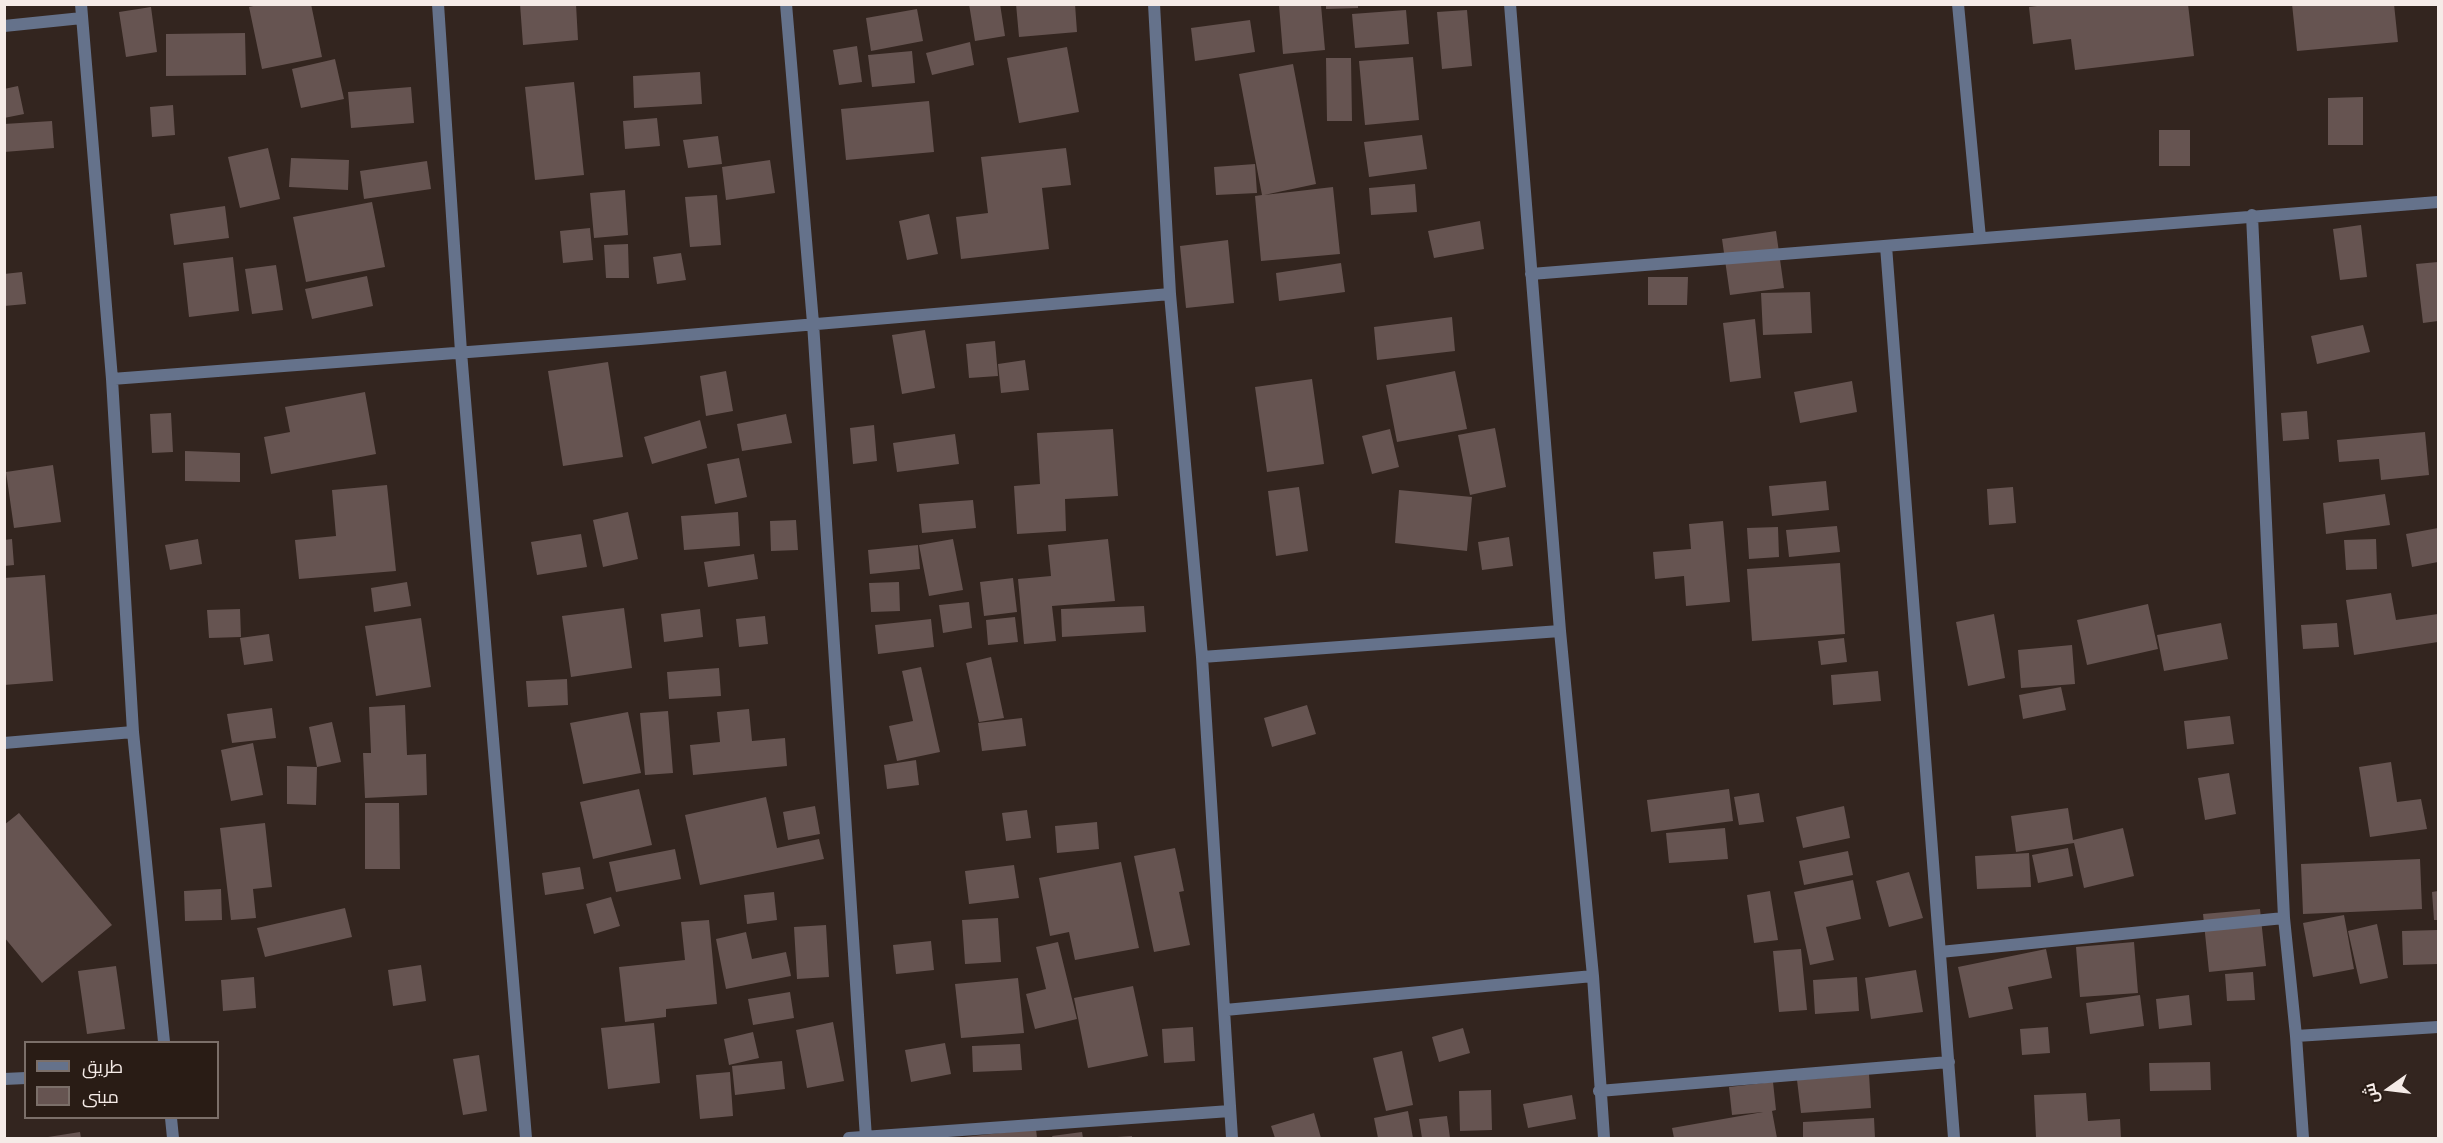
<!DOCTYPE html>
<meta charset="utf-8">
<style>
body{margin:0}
#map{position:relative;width:2443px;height:1143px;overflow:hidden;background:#33251f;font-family:"Alegreya Sans",Cairo,sans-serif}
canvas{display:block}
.frame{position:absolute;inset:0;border:6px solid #f5ebe7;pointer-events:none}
.legend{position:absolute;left:24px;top:1041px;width:195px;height:78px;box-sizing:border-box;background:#291c15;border:2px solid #7b6f69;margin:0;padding:8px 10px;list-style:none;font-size:18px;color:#f5ebe7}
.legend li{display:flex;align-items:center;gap:12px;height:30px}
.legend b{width:30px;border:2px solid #7b6f69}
.north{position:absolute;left:2359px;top:1059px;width:60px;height:60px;-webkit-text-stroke:4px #291c15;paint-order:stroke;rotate:256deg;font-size:16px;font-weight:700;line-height:24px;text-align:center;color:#f5ebe7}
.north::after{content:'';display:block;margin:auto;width:21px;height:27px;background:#f5ebe7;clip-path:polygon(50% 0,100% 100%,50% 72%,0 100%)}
</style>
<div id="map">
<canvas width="2443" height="1143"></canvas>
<div class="frame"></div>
<ul class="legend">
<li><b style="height:8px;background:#65728b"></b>طريق</li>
<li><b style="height:16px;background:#665451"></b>مبنى</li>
</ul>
<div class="north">ش</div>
</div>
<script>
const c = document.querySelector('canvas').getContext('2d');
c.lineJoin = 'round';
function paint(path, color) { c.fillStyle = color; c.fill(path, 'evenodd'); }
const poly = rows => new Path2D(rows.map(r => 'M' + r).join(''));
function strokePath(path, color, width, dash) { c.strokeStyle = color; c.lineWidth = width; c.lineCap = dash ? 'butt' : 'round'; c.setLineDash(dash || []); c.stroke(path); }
paint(poly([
 [262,4,311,4,322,57,262,69,249,7],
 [520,4,576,4,578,40,523,45],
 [969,4,1000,4,1005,36,975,41],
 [1016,4,1075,4,1077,32,1019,37],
 [1326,4,1358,4,1358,8,1326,9],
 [2053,4,2188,4,2194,56,2075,70,2071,39,2033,44,2029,7],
 [2292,4,2394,4,2398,42,2297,51],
 [1279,5,1321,5,1325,50,1283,54],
 [151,7,157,52,126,57,119,12],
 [917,9,923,41,871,51,866,18],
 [1406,10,1409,44,1355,48,1352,14],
 [1467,10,1472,66,1442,69,1437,12],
 [1250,20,1255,52,1195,61,1191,28],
 [245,33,246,75,166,76,166,34],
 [970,42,974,65,932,75,926,53],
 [857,46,862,82,839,85,833,50],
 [1067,47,1079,112,1019,123,1007,58],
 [912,51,915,83,872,87,868,55],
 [1413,57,1419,120,1365,125,1359,61],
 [1326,58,1351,58,1352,121,1327,121],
 [335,59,344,99,301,108,292,69],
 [1293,64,1316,184,1264,195,1333,187,1340,254,1261,261,1255,196,1262,195,1239,74],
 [700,72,702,104,634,108,633,76],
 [574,82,584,175,535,180,525,87],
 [18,86,24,114,4,118,4,89],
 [411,87,414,123,351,128,348,92],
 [2363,97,2363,145,2328,145,2328,98],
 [929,101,934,152,846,160,841,109],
 [173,105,175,135,152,137,150,107],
 [657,118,660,146,625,149,623,121],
 [52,121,54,148,4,152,4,124],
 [2159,130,2190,130,2190,166,2159,166],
 [1422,135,1427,169,1369,177,1364,142],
 [718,136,722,164,688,168,683,140],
 [268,148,280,199,240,208,228,157],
 [1066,148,1071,185,1042,188,1049,249,961,259,956,217,988,213,981,157],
 [291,158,349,160,348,190,289,187],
 [770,160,775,193,726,200,722,167],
 [427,161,431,189,364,199,360,171],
 [1255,164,1257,193,1216,195,1214,167],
 [1415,184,1417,212,1371,215,1369,188],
 [625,190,628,235,594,238,590,193],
 [717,195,721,245,690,247,685,197],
 [372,202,385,267,306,282,293,217],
 [225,206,229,238,174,245,170,214],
 [929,214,938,254,907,260,899,221],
 [1480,221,1484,249,1434,258,1428,231],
 [2361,225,2367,277,2340,280,2333,229],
 [590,228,593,260,563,263,560,231],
 [1776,231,1784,288,1730,295,1722,239],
 [1228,240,1234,303,1186,308,1180,246],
 [628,244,629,278,606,278,604,245],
 [681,253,686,280,657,284,653,257],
 [233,257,239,311,189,317,183,263],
 [2438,262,2438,321,2423,323,2416,264],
 [1341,263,1345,292,1279,301,1276,273],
 [276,265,283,310,252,314,245,269],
 [22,272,26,304,4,306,4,274],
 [367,276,373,306,312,319,305,289],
 [1648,277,1688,277,1687,305,1648,305],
 [1810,292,1812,333,1763,335,1761,293],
 [1452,317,1455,351,1377,360,1374,327],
 [1755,319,1761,378,1730,382,1723,323],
 [2363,325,2370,352,2317,364,2311,336],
 [925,330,935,388,902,394,892,335],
 [995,341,998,376,969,378,966,344],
 [1025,360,1029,390,1001,393,998,364],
 [608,362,623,457,563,466,548,371],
 [726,371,733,411,706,416,700,376],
 [1455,371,1467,429,1397,442,1386,385],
 [1312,379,1324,464,1267,472,1255,387],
 [1852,381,1857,412,1800,423,1794,392],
 [365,392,376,454,271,474,264,437,290,432,285,407],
 [2307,411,2309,439,2283,441,2281,413],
 [171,413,173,452,152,453,150,414],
 [786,414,792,443,742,451,737,424],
 [700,420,707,448,652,464,644,437],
 [874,425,877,461,853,464,850,428],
 [1495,428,1506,487,1470,495,1458,435],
 [1113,429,1118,496,1065,499,1066,531,1017,534,1014,486,1040,484,1037,433],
 [1390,429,1399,467,1372,474,1362,436],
 [2425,432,2429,475,2381,480,2379,459,2339,462,2337,440],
 [955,434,959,464,897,472,893,443],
 [185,451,240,453,240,482,185,481],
 [739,458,747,497,715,504,707,464],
 [53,465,61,522,14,528,6,472],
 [1826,481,1829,510,1772,516,1769,486],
 [387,485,396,571,299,579,295,540,336,536,332,490],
 [1299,487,1308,551,1276,556,1268,491],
 [2013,487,2016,523,1989,525,1987,489],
 [1399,490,1472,497,1467,551,1395,543],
 [2385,494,2390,525,2326,534,2323,503],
 [973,500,976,528,922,533,919,504],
 [628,512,638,559,603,567,593,520],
 [738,512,740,546,684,550,681,516],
 [796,520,798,550,771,551,770,521],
 [1723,521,1730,602,1686,606,1684,576,1655,579,1653,552,1691,549,1689,524],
 [1837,526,1840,552,1789,557,1786,530],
 [1778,527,1779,557,1749,559,1747,528],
 [2438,528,2438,562,2412,567,2406,534],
 [581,534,587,567,537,575,531,542],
 [1509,537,1513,566,1482,570,1478,542],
 [12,539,14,565,4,566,4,540],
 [198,539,202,564,170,570,165,545],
 [953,539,963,590,929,596,919,545],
 [1108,539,1115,601,1052,606,1056,641,1024,644,1018,579,1051,576,1048,545],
 [2376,539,2377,569,2346,570,2344,540],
 [918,545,920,569,870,574,868,550],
 [754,554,758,579,708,587,704,562],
 [1840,563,1845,634,1752,641,1747,569],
 [45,575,53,681,4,685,4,578],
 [1013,578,1017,612,984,616,980,582],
 [407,582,411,606,374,612,371,588],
 [899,582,900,611,871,612,869,583],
 [2391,593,2396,620,2438,614,2438,642,2354,655,2346,600],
 [969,602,972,628,943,633,939,605],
 [2148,604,2158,649,2087,665,2077,620],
 [1144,606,1146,632,1062,637,1061,609],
 [624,608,632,668,571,677,562,616],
 [240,609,241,637,209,638,207,610],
 [700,609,703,637,664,642,661,614],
 [1994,614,2005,678,1968,686,1956,622],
 [765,616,768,644,739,647,736,619],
 [1015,617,1018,642,988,645,986,620],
 [421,618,431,687,376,696,365,626],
 [931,619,934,647,878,654,875,625],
 [2221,623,2228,659,2164,671,2157,635],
 [2337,623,2339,647,2303,649,2301,625],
 [269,634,273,661,244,665,240,638],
 [1844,638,1847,662,1821,665,1818,641],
 [2072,645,2075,684,2021,688,2018,650],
 [991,657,1004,718,979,722,966,663],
 [921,667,940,752,897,761,889,726,913,721,902,671],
 [719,668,721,696,669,699,667,672],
 [1878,671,1881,701,1833,705,1831,675],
 [567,679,568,705,528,707,526,681],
 [2061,687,2066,710,2023,719,2019,695],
 [405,705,407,755,426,754,427,795,365,798,363,753,371,753,369,707],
 [1307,705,1316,734,1272,747,1264,718],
 [272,708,276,738,232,743,227,714],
 [749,709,752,741,785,738,787,766,693,775,690,745,720,742,717,712],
 [668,711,673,773,645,775,640,713],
 [628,712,641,773,583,784,570,723],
 [2230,716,2234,744,2187,749,2184,721],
 [1022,718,1026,746,982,751,978,723],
 [332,722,341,762,317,767,309,727],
 [253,743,263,795,231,801,221,750],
 [916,760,919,785,887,789,884,765],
 [2391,762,2397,802,2421,799,2427,829,2370,837,2359,767],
 [287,766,317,767,316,805,287,804],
 [2229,773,2236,814,2205,820,2198,778],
 [639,789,652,845,593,859,580,802],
 [1729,789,1733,821,1651,832,1647,800],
 [1759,793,1764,822,1739,825,1734,797],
 [766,797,777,848,819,839,824,859,700,885,685,815],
 [365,803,399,803,400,869,365,869],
 [815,806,820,834,788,840,783,812],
 [1844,806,1850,838,1803,848,1796,817],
 [2068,808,2073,840,2123,828,2134,876,2084,888,2074,843,2016,852,2011,816],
 [1027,810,1031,838,1006,841,1002,813],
 [19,813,112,925,42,983,4,937,4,825],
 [1097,822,1099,849,1057,853,1055,826],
 [265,823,272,887,253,889,256,918,231,920,220,828],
 [1725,828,1728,859,1669,863,1666,833],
 [1175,848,1184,891,1179,892,1190,945,1154,952,1134,856],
 [2068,848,2073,876,2038,883,2032,855],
 [675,849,681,879,616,892,609,862],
 [1848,851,1853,875,1804,885,1799,861],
 [2029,853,2031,887,1977,889,1975,856],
 [2420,859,2422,909,2303,914,2301,864],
 [1121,862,1139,948,1075,960,1069,932,1050,936,1039,878],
 [1014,865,1019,898,969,904,965,871],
 [580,867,584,889,545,895,542,873],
 [1909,872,1923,918,1889,927,1876,881],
 [1853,880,1861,919,1826,927,1834,960,1810,965,1794,892],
 [221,889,222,920,185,921,184,891],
 [1770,891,1778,940,1754,943,1747,895],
 [2438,891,2438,920,2434,920,2432,892],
 [774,892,777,920,747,924,744,895],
 [611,897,620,926,594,934,586,904],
 [345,908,352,937,265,957,257,928],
 [2260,909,2266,966,2209,972,2203,914],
 [2344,915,2354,969,2313,977,2303,923],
 [998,918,1001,962,965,964,962,920],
 [709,920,717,1004,666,1009,666,1017,625,1022,619,967,685,960,681,922],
 [2377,924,2388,978,2360,984,2348,931],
 [826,925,829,977,797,979,794,927],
 [2438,930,2438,964,2403,965,2402,931],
 [746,932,752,959,786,952,791,976,726,989,716,939],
 [931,941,934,970,896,974,893,945],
 [1058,942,1077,1019,1035,1029,1026,994,1046,989,1036,947],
 [2134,942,2138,993,2080,997,2076,947],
 [1801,949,1807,1010,1779,1012,1773,951],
 [2046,949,2052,978,2008,987,2013,1009,1969,1018,1958,967],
 [421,965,426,1001,393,1006,388,970],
 [116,966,125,1029,87,1034,78,971],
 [1916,970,1923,1012,1871,1019,1865,978],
 [2253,972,2255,1000,2227,1001,2225,974],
 [254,977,256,1008,223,1011,221,980],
 [1857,977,1859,1011,1815,1014,1813,980],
 [1018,978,1024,1033,961,1038,955,984],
 [1133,986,1148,1056,1088,1068,1074,998],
 [790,992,794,1018,753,1025,748,999],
 [2140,995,2144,1026,2090,1034,2086,1003],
 [2189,995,2192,1025,2159,1029,2156,999],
 [833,1022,844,1081,807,1088,796,1030],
 [654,1023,660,1083,608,1089,601,1028],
 [1193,1027,1195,1061,1164,1063,1162,1029],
 [2048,1027,2050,1053,2022,1055,2020,1029],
 [1463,1028,1470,1053,1439,1062,1432,1037],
 [753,1032,759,1058,729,1065,724,1039],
 [945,1043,951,1074,911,1082,905,1050],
 [1020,1044,1022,1070,973,1072,972,1046],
 [1402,1051,1413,1105,1386,1111,1373,1058],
 [479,1055,487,1111,463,1115,453,1059],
 [782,1061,785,1089,735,1095,732,1066],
 [2210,1062,2211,1090,2150,1091,2149,1063],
 [730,1072,733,1116,700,1119,696,1075],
 [1869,1074,1871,1108,1801,1113,1797,1080],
 [1773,1082,1776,1110,1772,1111,1777,1138,1674,1138,1672,1128,1763,1112,1732,1115,1729,1087],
 [1491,1090,1492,1130,1460,1131,1459,1091],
 [2086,1093,2088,1121,2120,1119,2121,1138,2036,1138,2034,1095],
 [1572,1095,1576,1119,1528,1128,1523,1104],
 [1408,1111,1413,1138,1378,1138,1374,1118],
 [1314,1113,1321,1138,1275,1138,1271,1126],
 [1447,1116,1450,1138,1422,1138,1419,1119],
 [1874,1118,1875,1138,1803,1138,1803,1122],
 [1036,1129,1037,1138,964,1138,964,1137],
 [80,1132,81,1138,48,1138,48,1137],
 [1082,1132,1083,1138,1053,1138,1052,1136],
 [1132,1136,1132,1138,1117,1138,1117,1137]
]), '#665451');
strokePath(poly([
 [81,4,112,379,133,732,164,1042],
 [438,4,461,352,526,1138],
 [786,4,813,323,866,1138],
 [1154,4,1170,294,1202,657,1232,1138],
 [1510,4,1560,631,1593,976,1604,1138],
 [1958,4,1980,238],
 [4,26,82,18],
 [2252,215,2284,918,2296,1036,2303,1138],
 [1886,246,1954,1138],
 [1531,274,2438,202],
 [112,379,640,339,1170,294],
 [1202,657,1560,631],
 [4,743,133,732],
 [1940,952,2284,918],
 [1225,1010,1593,976],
 [2296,1036,2438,1027],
 [4,1079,26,1078],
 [1599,1091,1949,1062],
 [171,1118,173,1138],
 [849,1138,1230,1111]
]), '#65728b', 12);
</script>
